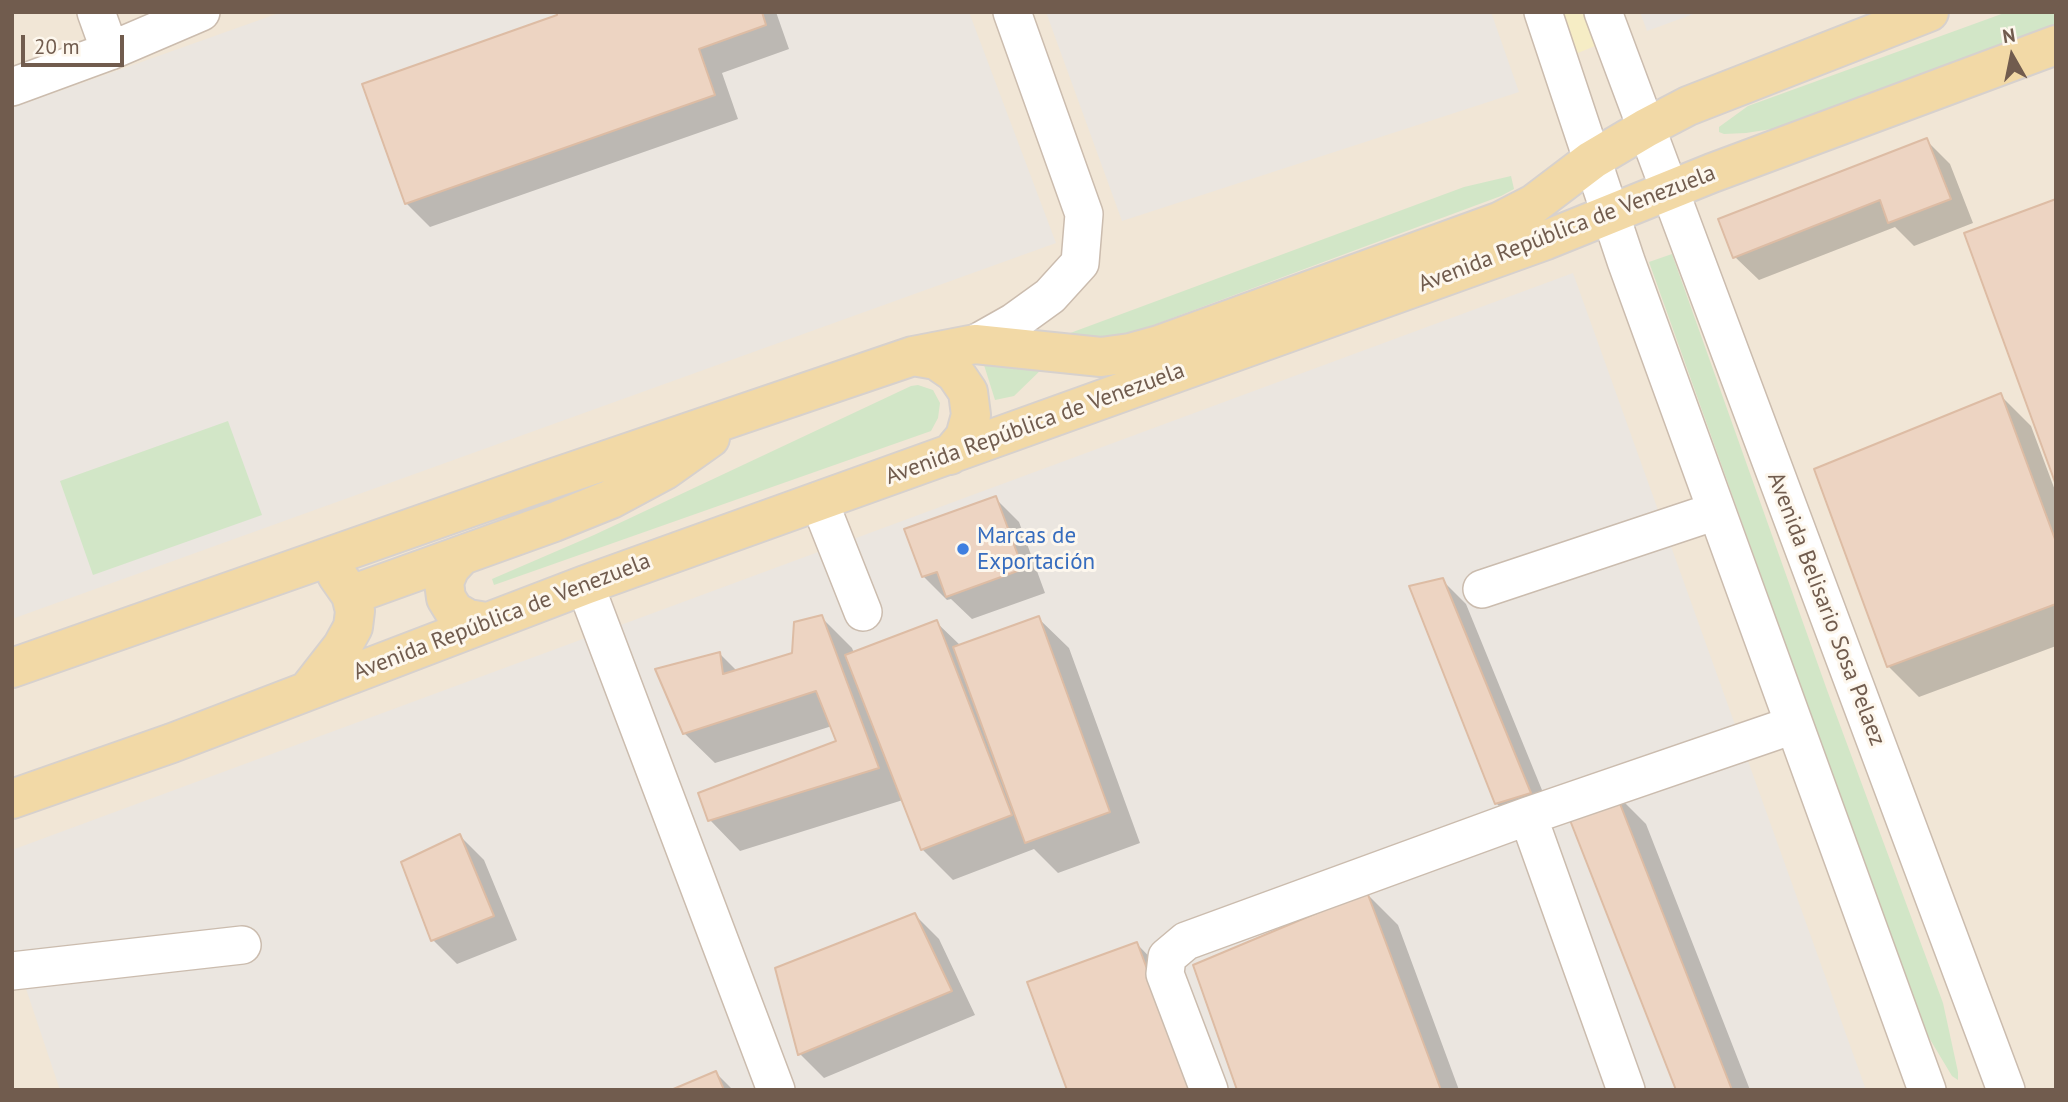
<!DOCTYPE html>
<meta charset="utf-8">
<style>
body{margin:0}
#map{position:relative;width:2068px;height:1102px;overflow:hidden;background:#faf3e7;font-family:"PT Sans",sans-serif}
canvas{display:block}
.frame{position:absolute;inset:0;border:14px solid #715c4e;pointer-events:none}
.north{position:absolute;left:1977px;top:21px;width:70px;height:70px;-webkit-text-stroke:5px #fdf7ed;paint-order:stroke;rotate:351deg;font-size:19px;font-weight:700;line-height:28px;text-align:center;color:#715c4e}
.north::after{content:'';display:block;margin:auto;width:24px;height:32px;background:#715c4e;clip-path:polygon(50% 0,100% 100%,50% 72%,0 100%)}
.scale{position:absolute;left:21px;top:35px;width:103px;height:32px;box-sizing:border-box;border:4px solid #715c4e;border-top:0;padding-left:9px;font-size:21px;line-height:24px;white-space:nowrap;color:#715c4e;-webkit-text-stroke:5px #fdf7ed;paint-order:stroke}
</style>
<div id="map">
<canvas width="2068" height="1102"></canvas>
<div class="frame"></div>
<div class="north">N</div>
<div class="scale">20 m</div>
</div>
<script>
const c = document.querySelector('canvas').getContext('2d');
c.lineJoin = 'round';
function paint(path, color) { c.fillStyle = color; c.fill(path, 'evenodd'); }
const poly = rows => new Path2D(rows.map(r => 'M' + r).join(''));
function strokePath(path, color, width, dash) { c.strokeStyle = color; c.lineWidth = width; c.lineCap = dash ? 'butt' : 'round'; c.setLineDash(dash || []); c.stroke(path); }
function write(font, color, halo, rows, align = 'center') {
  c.font = font + ' "PT Sans",sans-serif'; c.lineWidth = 6; c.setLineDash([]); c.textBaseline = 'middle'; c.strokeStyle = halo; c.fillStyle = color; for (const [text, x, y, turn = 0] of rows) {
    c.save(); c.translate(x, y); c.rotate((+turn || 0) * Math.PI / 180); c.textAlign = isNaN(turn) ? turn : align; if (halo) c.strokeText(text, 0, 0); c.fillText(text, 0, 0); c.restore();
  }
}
paint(poly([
 [12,12,2056,12,2056,1090,12,1090]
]), '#f1e6d6');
paint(poly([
 [282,12,969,12,1056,243,12,619,12,108],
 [1046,12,1491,12,1519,92,1122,221],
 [1640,12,1699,12,1647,31],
 [1573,273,1866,1090,60,1090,12,947,12,850]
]), '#ebe6e0');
paint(poly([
 [2007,12,2056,12,2056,25,1778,128,1746,133,1724,134,1719,132,1719,127,1748,106],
 [1511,176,1514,189,1501,196,1046,365,1014,396,995,400,984,365,1464,187],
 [1672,254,1827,690,1943,1003,1958,1072,1958,1080,1952,1076,1922,1026,1649,262],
 [918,385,933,390,940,403,938,418,931,431,494,585,492,579,594,535,911,386],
 [228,421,262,515,93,575,60,481]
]), '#d2e6c7');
paint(poly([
 [1554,12,1584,12,1595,46,1573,55]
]), '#f6edc5');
paint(poly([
 [558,12,776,12,789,49,722,73,738,119,430,227,406,203,558,16],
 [1926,140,1950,164,1973,223,1914,246,1895,227,1759,280,1735,257],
 [2000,395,2031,426,2056,493,2056,646,1919,697,1888,666],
 [995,498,1019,522,1045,593,972,619,951,599,947,600,923,576],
 [1442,580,1466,604,1553,817,1520,827,1496,803],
 [821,617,852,648,854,653,936,622,961,646,1038,618,1069,648,1140,843,1058,873,1034,849,953,880,922,849,903,800,740,851,710,820,839,742,832,726,715,763,684,733,720,654,737,671,794,654],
 [1615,793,1646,824,1750,1090,1678,1090],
 [460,836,484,860,517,940,457,964,433,940],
 [1367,894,1398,925,1459,1090,1239,1090],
 [915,915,939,939,975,1015,824,1078,800,1054],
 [1137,944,1167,975,1069,1090],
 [716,1073,733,1090,676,1090]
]), '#0003');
const building = poly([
 [557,12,762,12,766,25,699,49,715,95,405,204,362,84,557,15,557,12],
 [1927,138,1951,199,1888,223,1880,200,1733,258,1718,219,1927,138],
 [2056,199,2056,485,1964,233,2056,199],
 [2001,393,2056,542,2056,604,1887,667,1814,469,2001,393],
 [996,496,1023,569,946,597,937,572,922,577,904,529,996,496],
 [1443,578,1531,793,1495,804,1409,586,1443,578],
 [822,615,879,768,708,821,698,793,836,741,816,691,683,734,655,669,720,652,723,674,792,653,794,622,822,615],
 [1039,616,1110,812,1025,843,953,647,1039,616],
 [937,620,1012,815,921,850,845,655,937,620],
 [1615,791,1732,1090,1676,1090,1566,810,1615,791],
 [460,834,494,916,431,941,401,862,460,834],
 [1367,892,1441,1090,1237,1090,1193,965,1367,892],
 [915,913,952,991,798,1055,775,968,915,913],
 [1137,942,1192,1090,1067,1090,1027,982,1137,942],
 [716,1071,724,1090,671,1090,716,1071]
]);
paint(building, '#edd4c2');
strokePath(building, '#ddbca4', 2);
const minor = poly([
 [96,12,110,51],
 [1543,12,1626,261,1927,1090],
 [1603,12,2006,1090],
 [12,87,110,51,201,12],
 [975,344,1014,322,1050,296,1080,263,1084,214,1012,12],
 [819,501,863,612],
 [585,585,776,1090],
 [1482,589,1716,511],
 [1528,816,1626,1090],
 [12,971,242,945],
 [1209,1090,1165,974,1167,957,1186,941,1528,816,1793,725]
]);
const major = poly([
 [913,356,936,360,955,373,968,392,971,415,965,437,950,455],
 [461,556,450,568,444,582,446,598,454,611,468,619,486,622],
 [351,595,554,522,611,499,665,470,710,438],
 [12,668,545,481,913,356,975,344,1101,357,1130,353,1159,345,1501,221,1534,204,1592,160,1646,128,1688,106,1929,12],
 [310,688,342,647,353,627,355,611,351,595,337,575],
 [12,799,172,743,585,585,1546,240,1712,173,2056,45]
]);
strokePath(minor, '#cbbcae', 40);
strokePath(major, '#d7d1cd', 42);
strokePath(minor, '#fff', 37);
strokePath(major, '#f2d9a6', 38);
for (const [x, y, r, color] of [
 [963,549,7,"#3f7fe0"]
]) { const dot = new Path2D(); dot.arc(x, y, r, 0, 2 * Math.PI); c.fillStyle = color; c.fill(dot); strokePath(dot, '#fdf7ed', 2.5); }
write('23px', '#715c4e', '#fdf7ed', [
 ["Avenida República de Venezuela",1567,229,-21],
 ["Avenida República de Venezuela",1035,424,-20],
 ["Avenida Belisario Sosa Pelaez",1826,609,69],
 ["Avenida República de Venezuela",502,617,-21]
]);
write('23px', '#366cbe', '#fdf7ed', [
 ["Marcas de",977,536],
 ["Exportación",977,562]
], 'left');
</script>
